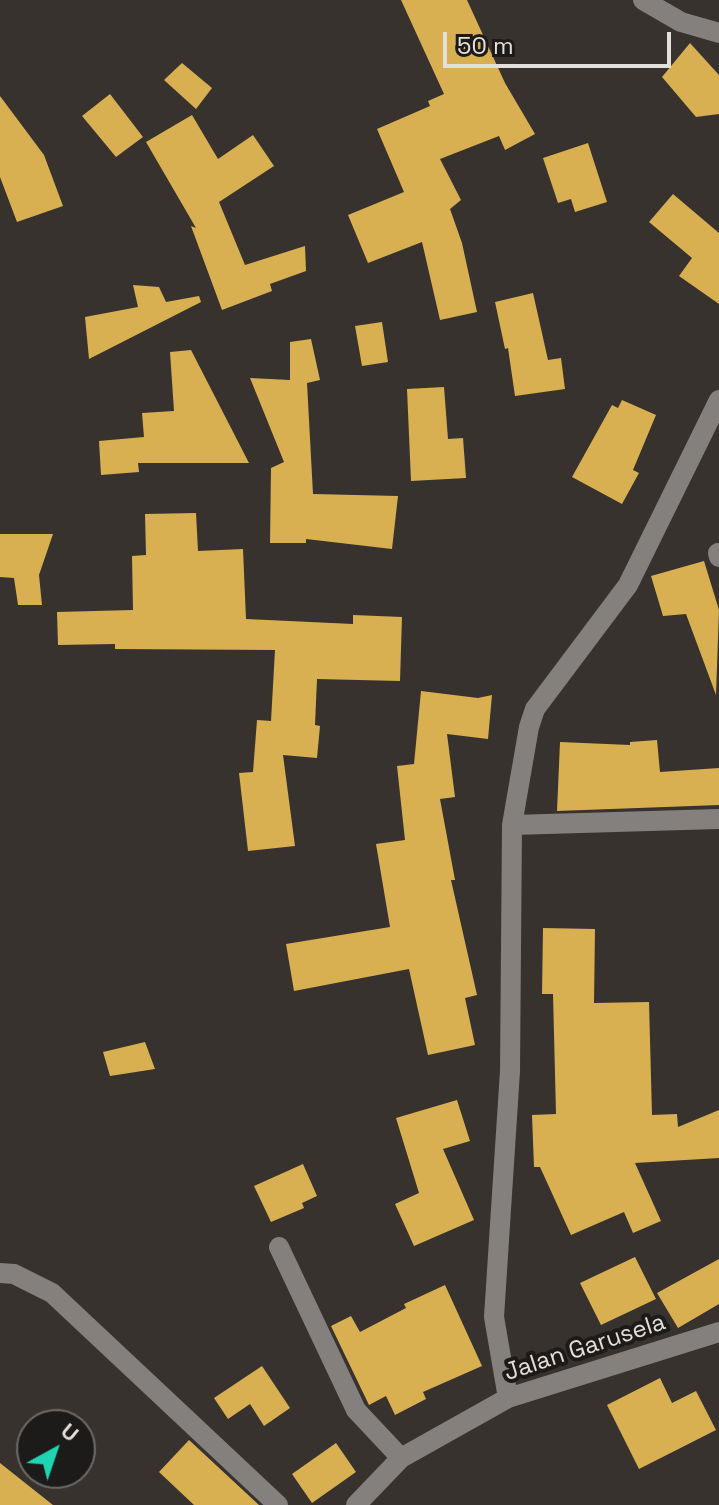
<!DOCTYPE html>
<style>
body{margin:0}
#map{position:relative;width:719px;height:1505px;overflow:hidden;background:#37322e;font-family:"Space Grotesk",sans-serif}
canvas{display:block}
.north{position:absolute;left:16px;top:1409px;width:80px;height:80px;box-sizing:border-box;background:#1d1b19;border:2px solid #6c6967;border-radius:50%;rotate:40deg;font-size:22px;font-weight:700;line-height:32px;text-align:center;color:#e3dfdd}
.north::after{content:'';display:block;margin:auto;width:28px;height:36px;background:#1dd5b1;clip-path:polygon(50% 0,100% 100%,50% 72%,0 100%)}
.scale{position:absolute;left:443px;top:32px;width:228px;height:36px;box-sizing:border-box;border:4px solid #e3dfdd;border-top:0;padding-left:10px;font-size:24px;line-height:28px;white-space:nowrap;color:#e3dfdd;-webkit-text-stroke:6px #1d1b19;paint-order:stroke}
</style>
<div id="map">
<canvas width="719" height="1505"></canvas>
<div class="north">U</div>
<div class="scale">50 m</div>
</div>
<script>
const c = document.querySelector('canvas').getContext('2d');
c.lineJoin = 'round';
function paint(path, color) { c.fillStyle = color; c.fill(path, 'evenodd'); }
const poly = rows => new Path2D(rows.map(r => 'M' + r).join(''));
function strokePath(path, color, width, dash) { c.strokeStyle = color; c.lineWidth = width; c.lineCap = dash ? 'butt' : 'round'; c.setLineDash(dash || []); c.stroke(path); }
function write(font, color, halo, rows, align = 'center') {
  c.font = font + ' "Space Grotesk",sans-serif'; c.lineWidth = 8; c.setLineDash([]); c.textBaseline = 'middle'; c.strokeStyle = halo; c.fillStyle = color; for (const [text, x, y, turn = 0] of rows) {
    c.save(); c.translate(x, y); c.rotate((+turn || 0) * Math.PI / 180); c.textAlign = isNaN(turn) ? turn : align; if (halo) c.strokeText(text, 0, 0); c.fillText(text, 0, 0); c.restore();
  }
}
paint(poly([
 [401,0,467,0,505,83,535,134,505,150,499,136,440,159,461,200,450,209,462,243,477,312,440,320,422,242,368,263,348,215,404,192,377,129,430,106,428,101,444,94],
 [690,43,719,75,719,114,696,117,662,77],
 [182,63,212,88,196,109,164,80],
 [110,94,143,137,116,157,82,116],
 [0,96,44,155,63,206,17,222,0,177],
 [192,115,218,159,253,135,274,166,219,202,245,265,305,246,306,271,270,284,272,291,222,310,191,226,196,228,146,142],
 [588,143,607,202,575,212,571,199,558,203,543,158],
 [673,194,719,233,719,304,679,276,692,258,649,222],
 [133,285,159,287,166,302,199,296,201,302,89,359,85,317,138,307],
 [533,293,548,360,561,358,565,389,515,396,508,348,505,349,495,302],
 [382,322,388,362,362,366,355,326],
 [311,339,320,380,307,383,313,494,398,496,392,549,306,539,306,543,270,543,271,468,284,462,250,378,290,380,290,342],
 [191,350,249,463,138,463,139,472,101,475,99,441,144,437,142,413,174,411,170,352],
 [444,387,448,439,463,438,466,478,411,481,407,389],
 [622,400,656,415,633,470,639,473,622,504,572,477,612,405,618,408],
 [196,513,198,551,243,549,246,619,353,624,353,615,402,617,400,681,317,679,315,725,320,726,317,758,283,755,295,846,248,851,239,773,253,772,257,720,271,721,275,650,115,649,115,644,58,645,57,612,133,610,132,556,146,555,145,514],
 [0,534,53,534,39,575,42,605,18,605,14,578,0,577],
 [704,561,719,610,716,695,686,614,663,616,651,576],
 [421,691,478,698,492,695,488,739,447,734,455,797,440,799,455,880,451,880,477,995,465,998,475,1045,428,1055,409,969,294,991,286,944,390,927,376,844,405,840,397,766,414,764],
 [657,740,660,772,719,768,719,805,557,811,560,742,630,745,630,742],
 [543,928,595,929,594,1003,649,1002,652,1115,677,1114,678,1127,719,1110,719,1158,635,1163,661,1221,633,1233,624,1212,571,1235,540,1167,534,1167,532,1115,556,1114,553,994,542,994],
 [145,1042,155,1069,110,1076,103,1052],
 [457,1100,470,1141,443,1149,474,1220,414,1246,395,1204,419,1193,396,1118],
 [303,1164,317,1196,302,1203,304,1208,271,1222,254,1186],
 [635,1257,656,1299,601,1325,580,1283],
 [719,1259,719,1304,678,1328,657,1293],
 [445,1285,482,1366,423,1392,426,1399,395,1415,386,1396,369,1405,331,1326,351,1316,360,1332,406,1308,404,1304],
 [262,1366,290,1408,264,1426,250,1404,228,1419,214,1398],
 [660,1378,672,1403,696,1391,716,1430,639,1469,607,1405],
 [189,1440,259,1505,194,1505,159,1472],
 [336,1443,356,1472,312,1503,292,1474],
 [0,1463,53,1505,0,1505]
]), '#d8b052');
strokePath(poly([
 [643,0,681,22,719,33],
 [718,553,719,557],
 [512,825,719,819],
 [279,1247,356,1410,401,1458],
 [0,1273,14,1274,52,1293,278,1505],
 [508,1398,494,1317,510,1071,512,825,529,727,535,709,628,585,719,400],
 [356,1505,401,1458,508,1398,719,1332]
]), '#83807e', 20);
write('24px', '#e3dfdd', '#1d1b19', [
 ["Jalan Garusela",585,1348,-18]
]);
</script>
